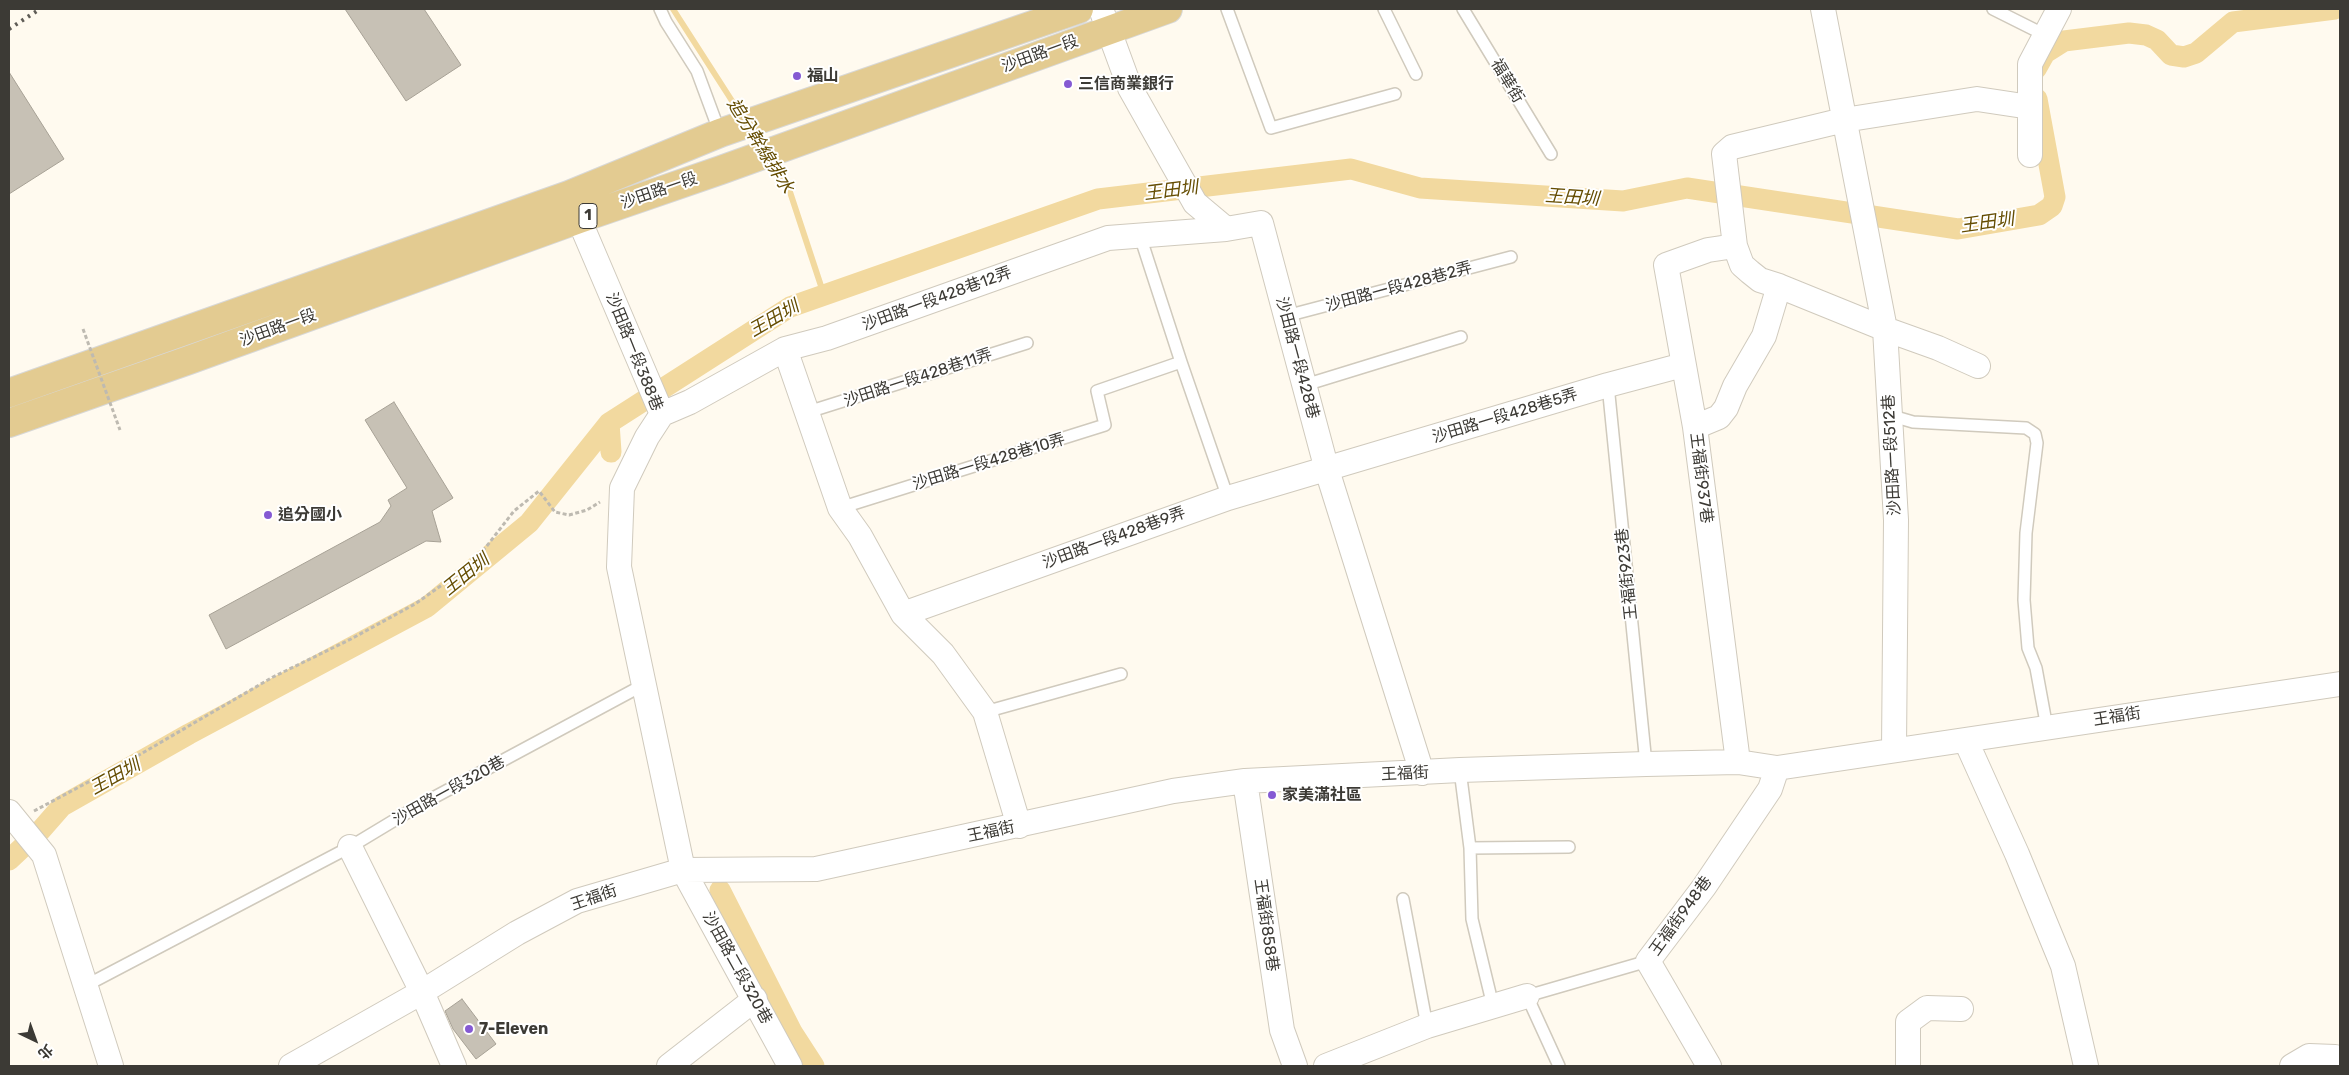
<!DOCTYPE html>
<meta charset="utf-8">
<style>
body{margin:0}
#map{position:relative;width:2349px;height:1075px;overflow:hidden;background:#fffaef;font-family:Rubik,"Noto Sans TC",sans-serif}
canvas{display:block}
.frame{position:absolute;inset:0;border:10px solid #3c3a35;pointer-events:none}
.north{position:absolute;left:10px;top:1015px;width:50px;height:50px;-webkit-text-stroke:4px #fff;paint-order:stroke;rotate:138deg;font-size:14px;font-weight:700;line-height:20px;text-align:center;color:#3c3a35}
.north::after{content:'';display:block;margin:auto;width:18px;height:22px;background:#3c3a35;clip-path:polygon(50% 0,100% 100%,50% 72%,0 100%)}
</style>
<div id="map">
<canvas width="2349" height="1075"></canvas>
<div class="frame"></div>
<div class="north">北</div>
</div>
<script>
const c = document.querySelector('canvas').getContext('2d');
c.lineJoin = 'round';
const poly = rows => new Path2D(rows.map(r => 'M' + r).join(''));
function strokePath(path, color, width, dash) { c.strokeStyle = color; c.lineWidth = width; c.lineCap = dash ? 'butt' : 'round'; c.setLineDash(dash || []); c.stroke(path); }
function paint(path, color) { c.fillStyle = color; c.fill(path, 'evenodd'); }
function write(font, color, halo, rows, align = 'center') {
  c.font = font + ' Rubik,"Noto Sans TC",sans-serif'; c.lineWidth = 4; c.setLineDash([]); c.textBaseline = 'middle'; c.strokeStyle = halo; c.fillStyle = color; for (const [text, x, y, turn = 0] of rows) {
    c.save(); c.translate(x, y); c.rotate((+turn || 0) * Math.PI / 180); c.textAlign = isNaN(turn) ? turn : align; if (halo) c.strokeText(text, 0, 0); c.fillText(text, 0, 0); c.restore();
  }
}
strokePath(poly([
 [673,9,743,118],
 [749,128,761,147],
 [769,160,790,192,824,295]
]), '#f2d99f', 6);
strokePath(poly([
 [2036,69,2045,53,2064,41,2129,33,2146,35,2157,40,2171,55,2184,57,2196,53,2233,22,2335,9],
 [609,423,611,452],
 [9,860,41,830,62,806,189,734,427,607,529,523,609,423,790,307,1098,199,1351,169,1420,188,1623,201,1687,188,1958,229,2039,215,2052,206,2055,197,2037,99],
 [720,890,792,1032,814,1066]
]), '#f2d99f', 21);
const building = poly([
 [345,9,424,9,461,65,406,101,345,9],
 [9,72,64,159,9,194,9,72],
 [394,402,453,498,432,511,441,542,426,541,226,649,209,615,380,522,391,506,388,500,407,488,365,420,394,402],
 [462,999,496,1044,476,1059,453,1029,445,1011,462,999]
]);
paint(building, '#c7c1b5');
strokePath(building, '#a7a195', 1);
const service = poly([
 [660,9,666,22,697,71,720,133],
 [1227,9,1271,128,1395,94],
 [1384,9,1416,74],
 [1463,9,1551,154],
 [1993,9,2045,35],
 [1140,236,1181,362,1228,498],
 [1286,316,1511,257],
 [1305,385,1461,337],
 [1608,385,1646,764],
 [808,412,1027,343],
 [1889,415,1913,422,2026,428,2035,434,2037,443,2026,533,2024,600,2028,648,2036,668,2047,728],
 [840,508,1105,425,1097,391,1181,362],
 [985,712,1121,674],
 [1460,770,1470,848,1472,919,1493,1006],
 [1470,848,1569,847],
 [1403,899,1427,1026],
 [85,986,350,847,418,806,645,684],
 [1559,1066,1527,996,1648,961]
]);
const minor = poly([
 [1101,9,1130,88,1195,203,1226,229,1261,223,1327,470,1422,773],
 [1823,9,1885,329,1896,520,1894,749],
 [2030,107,2030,64,2059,9],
 [572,203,662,414,647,437,622,488,619,567,683,870,790,1066],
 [1735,246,1708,250,1666,265,1695,427,1738,762],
 [1779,286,1760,280,1750,272,1742,265,1735,246,1724,154,1732,147,1844,120,1977,99,2030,107,2030,155],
 [785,349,840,508,860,536,903,614,943,654,985,712,1019,826],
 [662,414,690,402,785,349,827,338,1108,238,1226,229],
 [1695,427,1719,417,1726,408,1735,386,1764,336,1779,286,1885,329,1938,348,1978,366],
 [903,614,1228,498,1608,385,1683,365],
 [1966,741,2017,854,2063,966,2086,1066],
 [1245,781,1282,1030,1295,1066],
 [9,812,44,855,111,1066],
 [350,847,422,992,454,1066],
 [291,1066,422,992,517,933,577,901,683,870,816,869,1173,791,1245,781,1460,770,1646,764,1738,762,1777,768,2340,684],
 [669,1066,755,999],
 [1326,1066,1427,1026,1527,996],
 [1709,1066,1648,961,1704,887,1770,789,1777,768],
 [1908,1066,1908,1022,1927,1008,1961,1009],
 [2292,1066,2309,1056,2335,1057,2340,1063]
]);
const primary = poly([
 [9,393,569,195,720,133,1079,9],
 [9,423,189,360,579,219,721,170,1168,9]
]);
strokePath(service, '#d0cabd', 14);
strokePath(minor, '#d0cabd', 26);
strokePath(primary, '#d8d8d7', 30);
strokePath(poly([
 [34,811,139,755,273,677,351,639,415,604,466,568,486,547,514,511,539,491,555,512,569,515,587,510,600,502]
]), '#bebab1', 3, [4, 2.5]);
strokePath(service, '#fff', 11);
strokePath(minor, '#fff', 24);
strokePath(primary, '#e3cb91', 28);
strokePath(poly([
 [9,29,40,9]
]), '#5f5c56', 4, [2.5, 5]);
strokePath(poly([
 [83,329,120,430]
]), '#bebab1', 3, [4, 2.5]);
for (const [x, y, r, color] of [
 [797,76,5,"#855ad3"],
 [1068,84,5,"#855ad3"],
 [268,515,5,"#855ad3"],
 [1272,795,5,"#855ad3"],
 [469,1029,5,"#855ad3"]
]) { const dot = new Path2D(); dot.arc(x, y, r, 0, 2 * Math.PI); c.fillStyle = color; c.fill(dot); strokePath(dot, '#fff', 2); }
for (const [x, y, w] of [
 [588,216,18]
]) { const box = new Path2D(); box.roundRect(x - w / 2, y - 12.5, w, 25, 4); c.fillStyle = '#fff'; c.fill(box); strokePath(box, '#3c3a35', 1); }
write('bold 15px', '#3c3a35', null, [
 ["1",588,216]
]);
write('16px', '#3c3a35', '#fff', [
 ["沙田路一段",1040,54,-20],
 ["福華街",1507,81,59],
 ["沙田路一段",659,191,-19],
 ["沙田路一段428巷2弄",1399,287,-15],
 ["沙田路一段428巷12弄",937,299,-20],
 ["沙田路一段",278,328,-20],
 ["沙田路一段388巷",634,352,68],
 ["沙田路一段428巷",1297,358,75],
 ["沙田路一段428巷11弄",918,378,-18],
 ["沙田路一段428巷5弄",1505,416,-17],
 ["沙田路一段512巷",1892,455,-93],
 ["沙田路一段428巷10弄",989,462,-17],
 ["王福街937巷",1701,478,83],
 ["沙田路一段428巷9弄",1114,538,-20],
 ["王福街923巷",1627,574,-96],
 ["王福街",2117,717,-9],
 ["王福街",1405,774,-3],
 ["沙田路一段320巷",449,791,-29],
 ["王福街",991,832,-12],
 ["王福街",594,898,-19],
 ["王福街948巷",1681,916,-54],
 ["王福街858巷",1266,925,82],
 ["沙田路二段320巷",737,968,61]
]);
write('bold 16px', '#3c3a35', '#fff', [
 ["福山",807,76],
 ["三信商業銀行",1078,84],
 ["追分國小",278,515],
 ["家美滿社區",1282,795],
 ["7-Eleven",479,1029]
], 'left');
write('italic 18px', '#654d02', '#fff', [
 ["追分幹線排水",760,146,58],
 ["王田圳",1171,191,-7],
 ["王田圳",1572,198,4],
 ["王田圳",1987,223,-8],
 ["王田圳",774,319,-30],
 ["王田圳",466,575,-39],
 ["王田圳",115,777,-29]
]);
</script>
